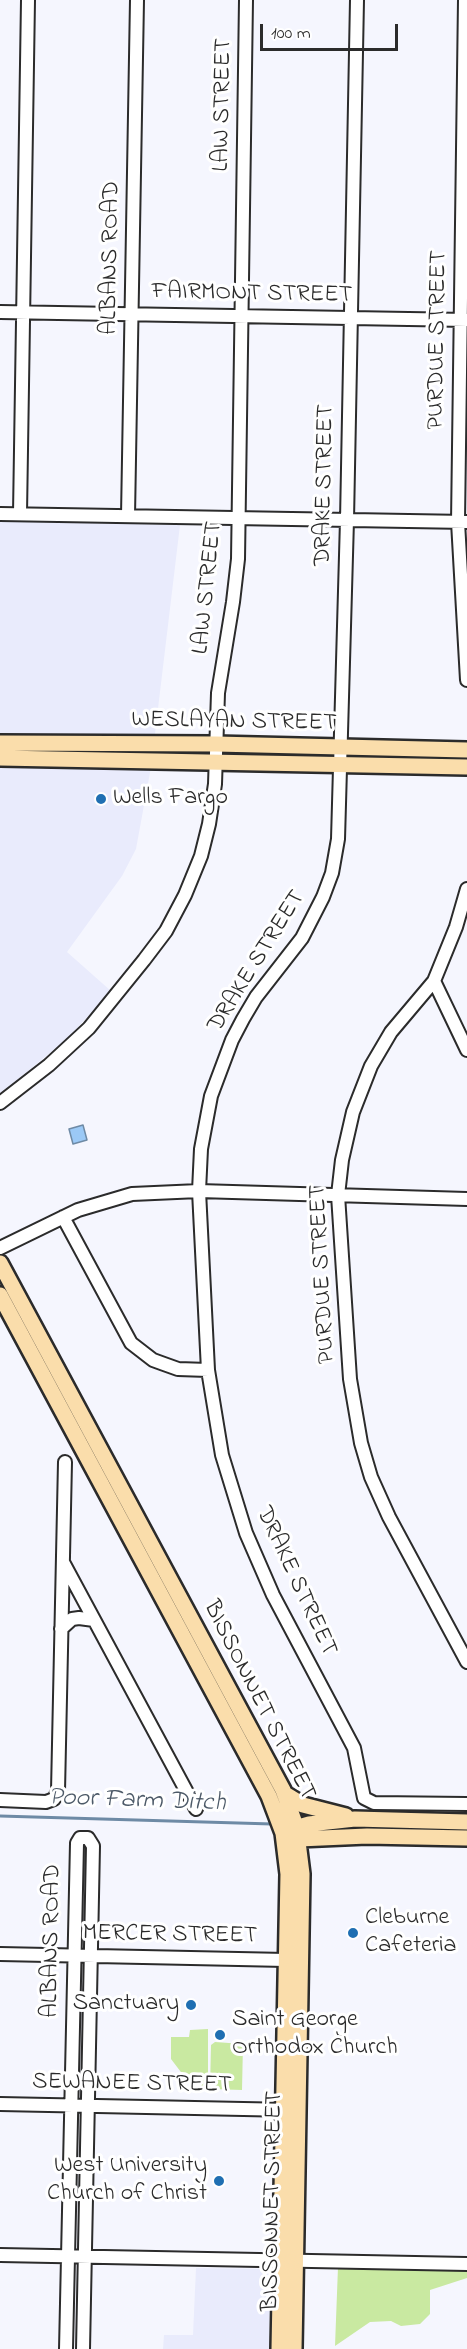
<!DOCTYPE html>
<style>
body{margin:0}
#map{position:relative;width:467px;height:2349px;overflow:hidden;background:#f5f6fe;font-family:"Indie Flower",sans-serif}
canvas{display:block}
.scale{position:absolute;left:260px;top:24px;width:138px;height:27px;box-sizing:border-box;border:3px solid #2b2b2b;border-top:0;padding-left:8px;font-size:18px;line-height:21px;white-space:nowrap;color:#2b2b2b;-webkit-text-stroke:4px #fff;paint-order:stroke}
</style>
<div id="map">
<canvas width="467" height="2349"></canvas>
<div class="scale">100 m</div>
</div>
<script>
const c = document.querySelector('canvas').getContext('2d');
c.lineJoin = 'round';
function paint(path, color) { c.fillStyle = color; c.fill(path, 'evenodd'); }
const poly = rows => new Path2D(rows.map(r => 'M' + r).join(''));
function strokePath(path, color, width, dash) { c.strokeStyle = color; c.lineWidth = width; c.lineCap = dash ? 'butt' : 'round'; c.setLineDash(dash || []); c.stroke(path); }
function write(font, color, halo, rows, align = 'center') {
  c.font = font + ' "Indie Flower",sans-serif'; c.lineWidth = 6; c.setLineDash([]); c.textBaseline = 'middle'; c.strokeStyle = halo; c.fillStyle = color; for (const [text, x, y, turn = 0] of rows) {
    c.save(); c.translate(x, y); c.rotate((+turn || 0) * Math.PI / 180); c.textAlign = isNaN(turn) ? turn : align; if (halo) c.strokeText(text, 0, 0); c.fillText(text, 0, 0); c.restore();
  }
}
paint(poly([
 [0,521,180,525,151,767,136,849,122,876,67,952,111,991,68,1038,0,1094],
 [196,2268,270,2269,269,2349,163,2349,164,2335,193,2335]
]), '#e9ebfc');
paint(poly([
 [208,2029,208,2088,193,2088,171,2059,171,2037,189,2037,190,2030],
 [215,2042,243,2044,242,2090,210,2089,211,2045],
 [338,2267,467,2268,467,2278,430,2290,430,2314,420,2324,401,2326,391,2321,370,2322,335,2346]
]), '#c9e9a1');
const water = poly([
 [83,1125,87,1140,73,1144,69,1129,83,1125]
]);
paint(water, '#9bc9f6');
strokePath(water, '#6e8aa5', 1.5);
strokePath(poly([
 [0,1816,272,1824]
]), '#6e8aa5', 3);
const minor = poly([
 [357,0,347,520,338,839,332,873,323,897,302,938,256,997,243,1019,232,1040,211,1096,201,1149,199,1191,208,1370,222,1455,246,1533,273,1595,354,1748,364,1798,374,1803,467,1804],
 [465,0,458,522,467,680],
 [0,312,467,320],
 [0,514,467,522],
 [20,514,28,0],
 [128,516,137,0],
 [467,889,456,927,434,981,391,1032,371,1066,353,1112,342,1160,338,1195,350,1379,361,1443,371,1477,389,1517,467,1662],
 [434,981,467,1050],
 [0,1103,49,1065,89,1028,144,960,166,931,185,895,201,856,209,824,215,784,218,693,233,602,238,559,246,0],
 [63,1217,131,1343,153,1360,164,1364,178,1369,208,1370],
 [0,1248,78,1210,132,1194,199,1191,467,1199],
 [63,1562,196,1809],
 [61,1629,72,1619,79,1618,94,1620],
 [0,1800,46,1802,54,1799,58,1791,65,1462],
 [0,1954,286,1960,295,1963],
 [0,2104,292,2110],
 [0,2255,467,2264],
 [66,2349,77,1843,80,1838,88,1838,93,1846,83,2349]
]);
const major = poly([
 [0,743,216,744,467,750],
 [0,758,467,767],
 [0,1263,283,1790,296,1826,302,1874,294,2349],
 [0,1295,269,1796,283,1833,288,1874,279,2349],
 [285,1794,303,1805,346,1816],
 [288,1830,309,1824,355,1819,467,1822],
 [292,1836,299,1839,367,1836,467,1838]
]);
strokePath(minor, '#2b2b2b', 16);
strokePath(major, '#2b2b2b', 20);
strokePath(minor, '#fff', 12);
strokePath(major, '#faddab', 15);
for (const [x, y, r, color] of [
 [101,799,6,"#1f6fb2"],
 [353,1933,6,"#1f6fb2"],
 [191,2005,6,"#1f6fb2"],
 [220,2035,6,"#1f6fb2"],
 [219,2181,6,"#1f6fb2"]
]) { const dot = new Path2D(); dot.arc(x, y, r, 0, 2 * Math.PI); c.fillStyle = color; c.fill(dot); strokePath(dot, '#fff', 2); }
write('24px', '#2b2b2b', '#fff', [
 ["LAW STREET",224,105,-89],
 ["ALBANS ROAD",112,258,-89],
 ["FAIRMONT STREET",252,295,1],
 ["PURDUE STREET",439,340,-89],
 ["DRAKE STREET",326,485,-89],
 ["LAW STREET",209,588,-84],
 ["WESLAYAN STREET",234,723,1],
 ["DRAKE STREET",258,962,-58],
 ["PURDUE STREET",324,1274,-93],
 ["DRAKE STREET",295,1582,65],
 ["BISSONNET STREET",258,1701,63],
 ["MERCER STREET",170,1936,1],
 ["ALBANS ROAD",53,1941,-89],
 ["SEWANEE STREET",132,2085,1],
 ["BISSONNET STREET",274,2201,-89]
]);
write('24px', '#2b2b2b', '#fff', [
 ["Wells Fargo",113,799],
 ["Cleburne",365,1919],
 ["Cafeteria",365,1947],
 ["Sanctuary",179,2005,"right"],
 ["Saint George",232,2021],
 ["Orthodox Church",232,2049],
 ["West University",207,2167,"right"],
 ["Church of Christ",207,2195,"right"]
], 'left');
write('italic 26px', '#4d5a68', '#fff', [
 ["Poor Farm Ditch",137,1802,2]
]);
</script>
